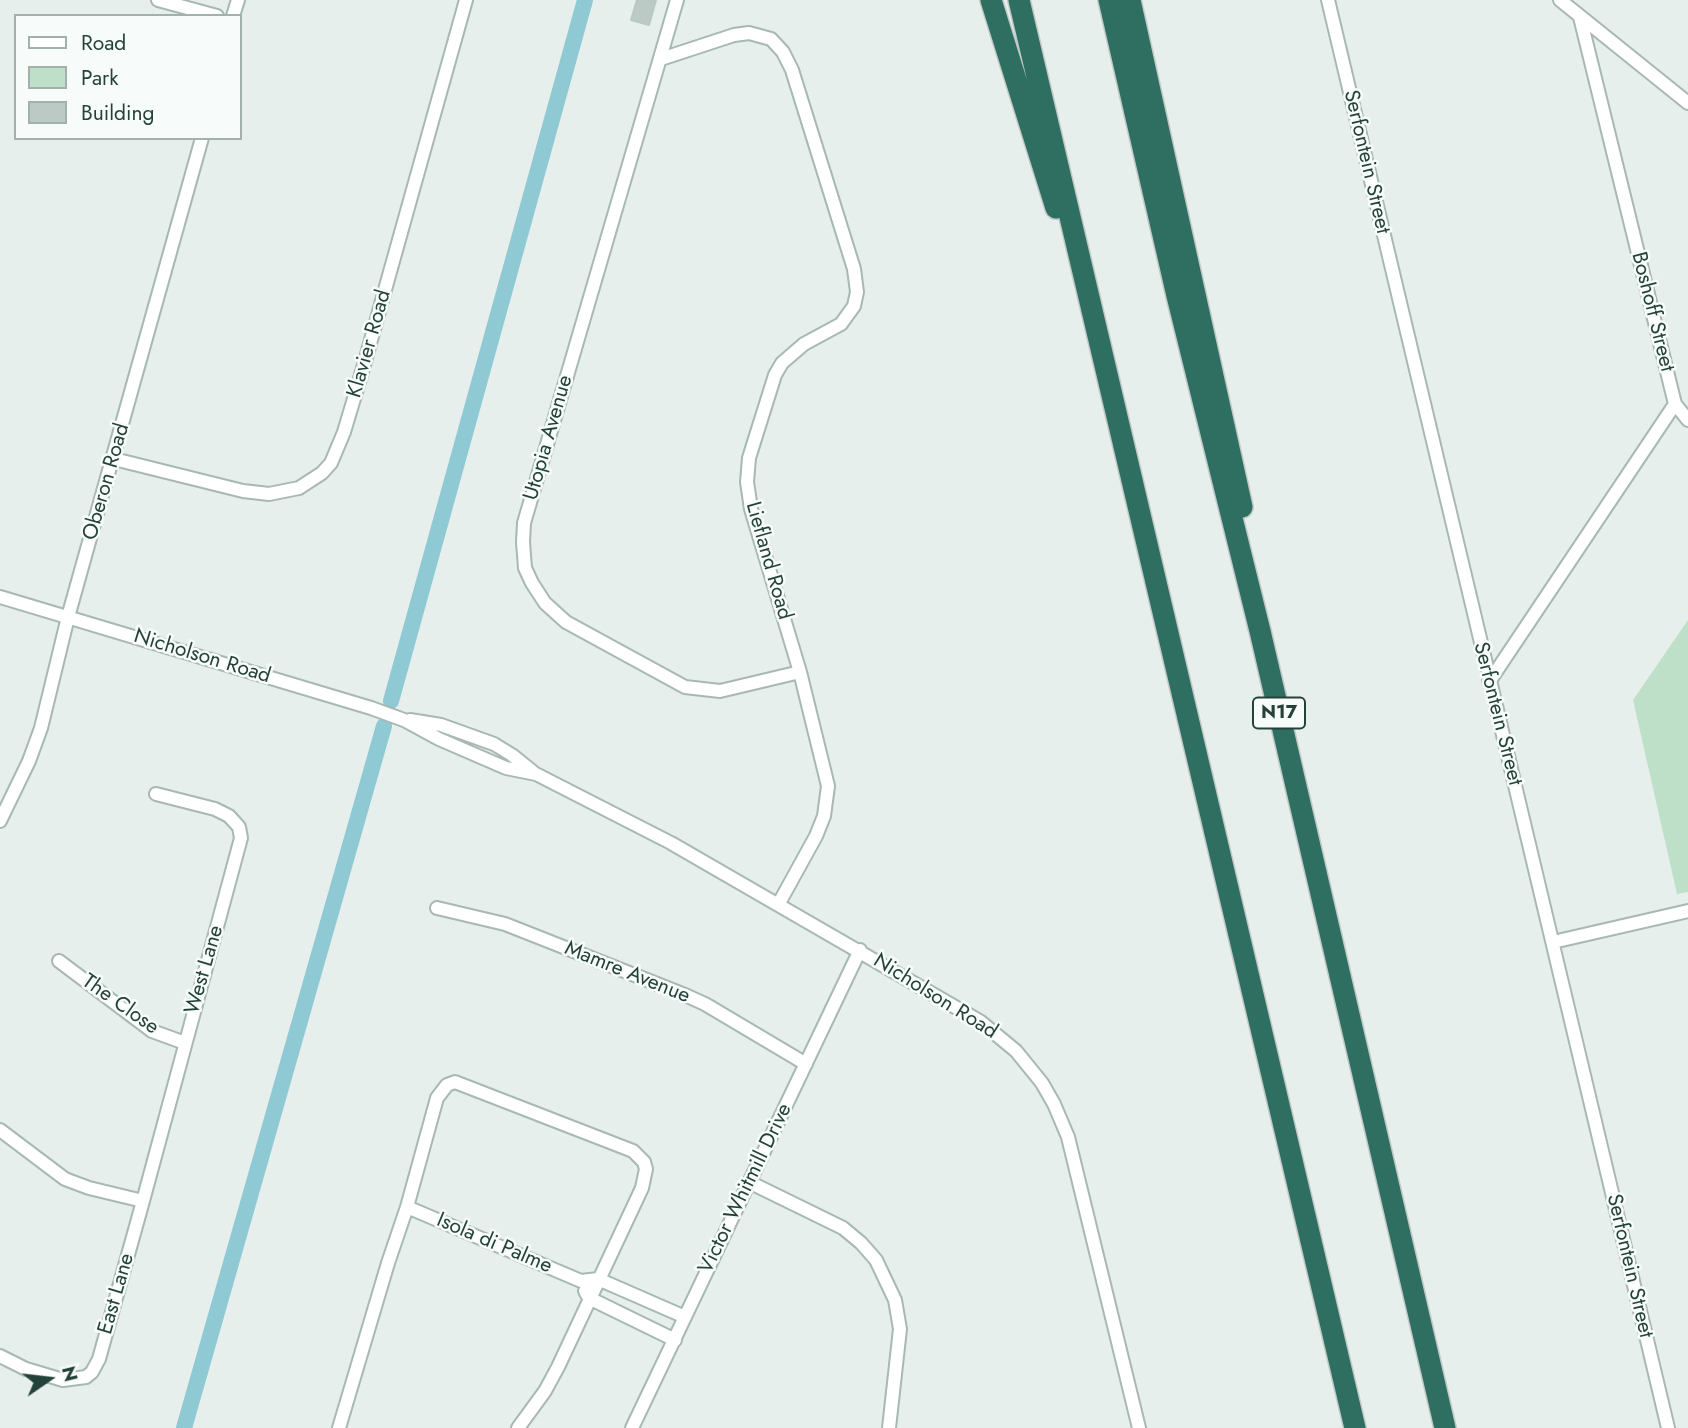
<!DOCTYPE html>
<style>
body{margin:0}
#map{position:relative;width:1688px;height:1428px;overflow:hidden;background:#e6efeb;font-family:Jost,sans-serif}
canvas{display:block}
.legend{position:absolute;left:14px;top:14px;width:228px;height:126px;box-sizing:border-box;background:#f7fbf9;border:2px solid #a3b1ad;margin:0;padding:9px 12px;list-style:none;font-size:21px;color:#24423a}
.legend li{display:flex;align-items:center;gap:14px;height:35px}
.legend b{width:35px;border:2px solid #a3b1ad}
.north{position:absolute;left:14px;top:1344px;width:70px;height:70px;-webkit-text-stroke:5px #f7fbf9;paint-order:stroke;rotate:76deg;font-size:19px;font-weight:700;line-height:28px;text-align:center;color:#24423a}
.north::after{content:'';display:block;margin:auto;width:24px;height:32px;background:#24423a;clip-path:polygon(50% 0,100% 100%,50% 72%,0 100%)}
</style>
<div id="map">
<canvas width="1688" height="1428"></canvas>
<ul class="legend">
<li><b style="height:9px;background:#fff"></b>Road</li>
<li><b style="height:19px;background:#bfe0c8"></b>Park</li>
<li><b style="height:19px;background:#bbcac4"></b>Building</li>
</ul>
<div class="north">N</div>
</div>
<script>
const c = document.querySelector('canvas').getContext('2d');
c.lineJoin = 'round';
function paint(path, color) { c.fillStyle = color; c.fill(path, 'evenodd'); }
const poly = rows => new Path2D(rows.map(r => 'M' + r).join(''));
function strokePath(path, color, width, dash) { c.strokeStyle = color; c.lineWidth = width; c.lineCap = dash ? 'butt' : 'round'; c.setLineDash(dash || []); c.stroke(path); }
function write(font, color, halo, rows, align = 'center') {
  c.font = font + ' Jost,sans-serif'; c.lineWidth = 5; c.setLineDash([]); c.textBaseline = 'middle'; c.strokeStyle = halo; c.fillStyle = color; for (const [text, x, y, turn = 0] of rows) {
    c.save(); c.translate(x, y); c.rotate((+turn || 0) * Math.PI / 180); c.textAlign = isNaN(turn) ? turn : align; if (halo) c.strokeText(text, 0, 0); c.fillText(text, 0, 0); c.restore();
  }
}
paint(poly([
 [1688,620,1688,892,1677,894,1633,700]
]), '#bfe0c8');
strokePath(poly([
 [391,701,585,0],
 [184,1428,384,726]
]), '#8ec9d4', 16);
const building = poly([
 [637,0,656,0,649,25,631,20,637,0]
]);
paint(building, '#bbcac4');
strokePath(building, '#b8c9c2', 2);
const minor = poly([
 [158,0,217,16],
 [677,0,524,523,523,542,525,568,532,583,545,603,566,622,685,687,720,691,800,672],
 [1328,0,1668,1428],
 [1560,0,1688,103],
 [233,16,238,0],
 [1580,17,1675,404,1688,420],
 [661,59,734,35,749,33,771,39,783,52,792,70,854,269,857,292,854,306,841,324,804,344,782,363,775,375,749,458,747,482,751,509,800,672,828,786,824,816,816,836,778,905],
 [114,459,243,491,269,494,299,488,322,473,331,463,344,432,364,365,466,0],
 [0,597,371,708,404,720,439,739,506,768,536,774,671,843,981,1022,1016,1051,1042,1083,1054,1104,1068,1137,1139,1428],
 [1489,682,1675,404],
 [410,720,441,725,494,744,512,755,533,772],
 [0,821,29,761,41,728,68,617,202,138],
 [437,908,505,924,685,995,705,1004,806,1064],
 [1553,942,1688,911],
 [59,961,152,1031,185,1043],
 [0,1130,65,1179,89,1188,143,1201],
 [749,1182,843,1228,861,1243,876,1260,895,1300,900,1329,889,1428],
 [407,1207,581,1281,598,1279,685,1317],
 [585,1291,589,1298,675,1340],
 [0,1356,26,1369,63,1380,86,1377,92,1372,99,1359,143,1201,241,838,239,827,229,816,215,809,156,794],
 [339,1428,388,1263,407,1207,437,1098,447,1085,455,1082,633,1151,644,1162,646,1169,642,1188,558,1367,545,1391,518,1428],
 [632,1428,860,950]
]);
const motorway = poly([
 [991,0,1056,208],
 [1019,0,1355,1428],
 [1109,0,1177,296,1260,631,1445,1428],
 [1130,0,1242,507]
]);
strokePath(minor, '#a8b8b2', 16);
strokePath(motorway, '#c2cac8', 24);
strokePath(minor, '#fff', 12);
strokePath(motorway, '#2f6f62', 21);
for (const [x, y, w] of [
 [1279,713,52]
]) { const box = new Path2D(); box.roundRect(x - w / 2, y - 15.5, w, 31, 5); c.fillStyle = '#f7fbf9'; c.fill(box); strokePath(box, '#24423a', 2); }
write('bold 19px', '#24423a', null, [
 ["N17",1279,713]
]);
write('21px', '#24423a', '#f7fbf9', [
 ["Serfontein Street",1366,162,77],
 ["Boshoff Street",1652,312,76],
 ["Klavier Road",370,344,-74],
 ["Utopia Avenue",549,438,-74],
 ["Oberon Road",107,482,-74],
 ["Liefland Road",768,561,74],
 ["Nicholson Road",202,657,17],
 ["Serfontein Street",1497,714,76],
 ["West Lane",205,970,-74],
 ["Mamre Avenue",627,973,22],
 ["Nicholson Road",935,997,32],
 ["The Close",120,1005,35],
 ["Victor Whitmill Drive",746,1189,-64],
 ["Isola di Palme",494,1244,23],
 ["Serfontein Street",1629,1266,77],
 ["East Lane",117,1294,-74]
]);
</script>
